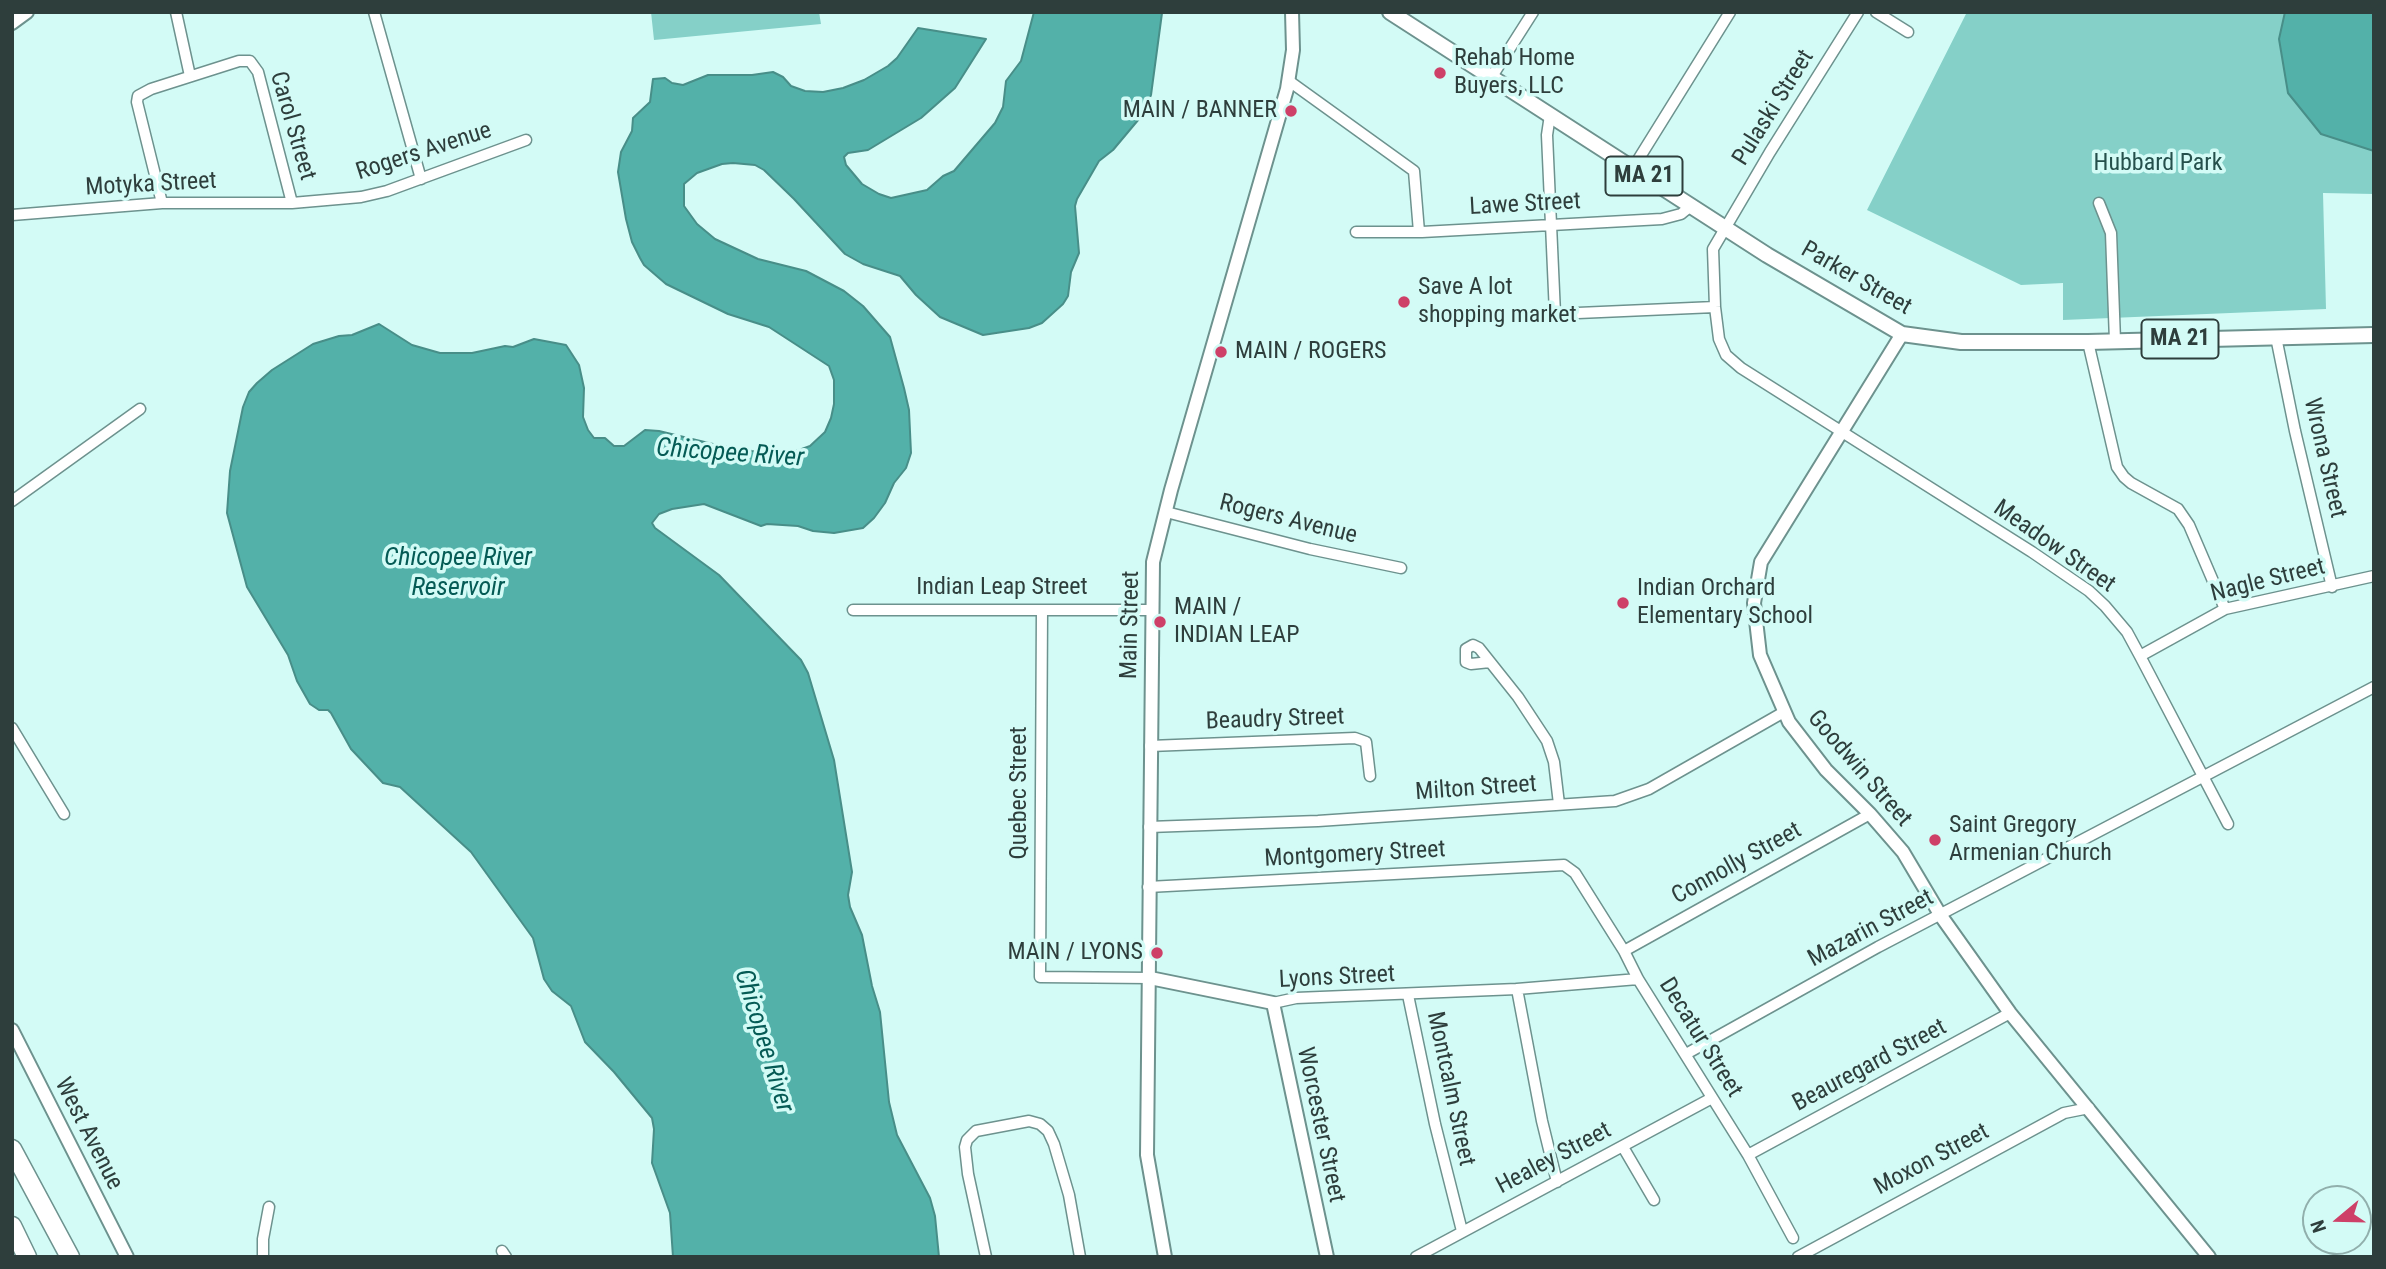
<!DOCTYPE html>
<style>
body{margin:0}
#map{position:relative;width:2386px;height:1269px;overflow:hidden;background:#d3fbf6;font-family:"Roboto Condensed",sans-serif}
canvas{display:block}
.frame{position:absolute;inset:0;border:14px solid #2e3e3c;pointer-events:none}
.north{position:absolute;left:2302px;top:1185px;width:70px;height:70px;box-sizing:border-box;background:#d3fbf6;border:2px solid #91afac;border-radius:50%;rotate:251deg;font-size:19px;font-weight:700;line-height:28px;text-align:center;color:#2e3e3c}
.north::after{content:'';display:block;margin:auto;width:24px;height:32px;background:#ce4068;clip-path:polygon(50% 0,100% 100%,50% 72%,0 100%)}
</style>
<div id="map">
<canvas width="2386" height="1269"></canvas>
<div class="frame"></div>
<div class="north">N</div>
</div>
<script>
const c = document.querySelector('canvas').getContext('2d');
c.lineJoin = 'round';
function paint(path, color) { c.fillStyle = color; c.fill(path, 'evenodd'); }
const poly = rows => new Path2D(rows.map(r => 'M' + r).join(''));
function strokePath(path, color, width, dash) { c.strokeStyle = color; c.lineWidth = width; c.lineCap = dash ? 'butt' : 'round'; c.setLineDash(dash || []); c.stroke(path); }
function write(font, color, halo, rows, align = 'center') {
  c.font = font + ' "Roboto Condensed",sans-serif'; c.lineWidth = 7; c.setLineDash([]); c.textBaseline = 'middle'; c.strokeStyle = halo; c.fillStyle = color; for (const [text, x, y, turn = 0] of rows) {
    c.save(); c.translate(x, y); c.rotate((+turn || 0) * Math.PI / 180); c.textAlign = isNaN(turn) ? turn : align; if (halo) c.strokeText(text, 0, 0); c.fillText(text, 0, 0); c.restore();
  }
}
paint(poly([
 [651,12,819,12,821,24,654,40],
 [1967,12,2297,12,2374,137,2374,194,2323,193,2326,309,2063,320,2063,283,2021,285,1867,210]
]), '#85d0c8');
const water = poly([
 [1034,12,1162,13,1151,95,1144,113,1113,150,1099,161,1077,199,1075,206,1079,253,1071,272,1068,296,1063,304,1042,323,1029,328,983,335,940,317,916,295,900,276,863,264,845,254,794,199,764,170,755,165,733,163,722,164,697,173,684,184,684,206,697,224,715,239,758,259,806,271,844,291,863,306,890,337,904,388,909,410,911,453,906,468,894,483,885,503,874,518,863,528,834,533,813,531,798,526,767,524,761,526,704,504,672,509,659,514,652,523,655,528,719,575,801,660,808,673,834,760,852,872,848,895,850,907,862,935,872,986,880,1012,889,1102,897,1135,930,1198,935,1216,939,1257,673,1257,670,1213,652,1163,654,1129,652,1118,614,1072,585,1042,571,1006,552,991,544,979,533,938,471,852,400,787,383,783,351,749,331,713,328,710,319,710,310,704,297,681,288,655,247,587,227,513,230,471,243,407,249,392,257,383,272,370,313,344,339,336,352,335,379,324,412,345,440,353,472,353,505,346,513,347,534,339,566,345,579,365,584,388,583,417,588,430,594,438,605,438,614,446,624,446,645,430,659,431,717,445,752,451,784,452,799,450,810,446,825,432,831,418,834,404,834,380,829,366,769,327,728,314,666,284,644,265,640,258,632,242,626,219,618,172,621,152,632,131,633,118,650,102,653,79,665,78,672,83,683,85,708,75,752,75,773,72,783,77,791,86,805,91,823,92,843,88,864,80,888,66,897,58,918,28,986,39,955,88,921,118,868,150,848,153,844,157,846,165,862,184,879,194,891,198,927,190,943,176,954,171,995,123,1003,107,1006,81,1021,61,1034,12],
 [2285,12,2374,12,2374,151,2321,134,2288,93,2279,39,2285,12]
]);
paint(water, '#53b1a9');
strokePath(water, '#488e88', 2);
const minor = poly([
 [176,12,190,76],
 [374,12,421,179],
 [1858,12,1770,152,1713,249,1715,307,1719,339,1726,355,1741,368,2032,552,2089,591,2105,606,2127,632,2140,656,2228,824],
 [1876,12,1908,32],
 [1491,78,1533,12],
 [1289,81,1414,171,1419,232],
 [1550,115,1547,135,1555,314,1715,307],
 [1633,168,1730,12],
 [162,203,137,102,138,96,151,89,239,61,250,61,258,72,292,203],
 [2099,203,2111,233,2115,341],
 [12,215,162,203,292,203,361,197,387,191,526,140],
 [1356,232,1422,232,1662,219,1681,214,1692,205],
 [2276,337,2295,431,2332,587],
 [2088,342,2117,467,2124,477,2131,483,2178,509,2189,525,2225,609],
 [12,501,140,409],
 [1166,512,1310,549,1401,568],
 [853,610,1151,610],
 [1042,610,1040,977,1150,978],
 [2140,656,2225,609,2374,576],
 [1490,662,1471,664,1466,662,1466,649,1473,645,1479,648,1518,697,1547,741,1554,762,1559,804],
 [12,728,64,814],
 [1150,746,1355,738,1366,742,1370,776],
 [1149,827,1318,821,1615,801,1649,789,1784,712],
 [1148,887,1564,865,1575,873,1624,951,1638,979,1748,1155,1793,1238],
 [1624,951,1870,814],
 [1517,989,1542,1121,1557,1182],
 [1408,995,1435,1124,1462,1231],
 [1273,1003,1296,998,1517,989,1638,979],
 [1686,1054,1878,947,2374,687],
 [1623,1147,1654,1200],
 [1748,1155,2010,1013],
 [502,1251,506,1257],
 [263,1257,263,1239,269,1207],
 [986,1257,968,1174,965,1147,967,1140,976,1131,1029,1121,1040,1124,1048,1131,1054,1144,1069,1195,1080,1257],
 [1416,1257,1712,1098],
 [1798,1257,2064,1113,2089,1108]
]);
const tertiary = poly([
 [1150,978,1273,1003,1327,1257]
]);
const secondary = poly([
 [12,23,27,12],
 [1902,334,1761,562,1754,603,1760,655,1789,722,1826,770,1870,814,1903,852,1941,916,2010,1013,2209,1257],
 [12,1030,127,1257],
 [1165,1257,1147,1155,1153,562,1171,490,1287,89,1293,50,1292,12]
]);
const primary = poly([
 [1390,12,1767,255,1902,334,1961,342,2088,342,2374,335]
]);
const motorway = poly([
 [12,1149,70,1257],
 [12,1226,27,1257]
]);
strokePath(minor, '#6d928e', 13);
strokePath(tertiary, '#6d928e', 16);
strokePath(secondary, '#6d928e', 16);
strokePath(primary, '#6d928e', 18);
strokePath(motorway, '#6d928e', 21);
strokePath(minor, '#fff', 10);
strokePath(tertiary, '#fff', 12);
strokePath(secondary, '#fff', 12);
strokePath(primary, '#fff', 14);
strokePath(motorway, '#fff', 18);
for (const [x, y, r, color] of [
 [1440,73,7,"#ce4068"],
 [1291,111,7,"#ce4068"],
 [1404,302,7,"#ce4068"],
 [1221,352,7,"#ce4068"],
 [1623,603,7,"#ce4068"],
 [1160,622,7,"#ce4068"],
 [1935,840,7,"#ce4068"],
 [1157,953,7,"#ce4068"]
]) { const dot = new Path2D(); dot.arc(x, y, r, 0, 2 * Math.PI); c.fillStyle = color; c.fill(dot); strokePath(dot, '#d3fbf6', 2.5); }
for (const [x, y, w] of [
 [1644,176,77],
 [2180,339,77]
]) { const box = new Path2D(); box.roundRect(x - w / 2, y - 19.5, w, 39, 5); c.fillStyle = '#d3fbf6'; c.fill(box); strokePath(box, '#2e3e3c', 2); }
write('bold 23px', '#2e3e3c', null, [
 ["MA 21",1644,176],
 ["MA 21",2180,339]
]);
write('24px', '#2e3e3c', '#d3fbf6', [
 ["Rehab Home",1454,59],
 ["Buyers, LLC",1454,87],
 ["MAIN / BANNER",1277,111,"right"],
 ["Save A lot",1418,288],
 ["shopping market",1418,316],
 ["MAIN / ROGERS",1235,352],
 ["Indian Orchard",1637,589],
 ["Elementary School",1637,617],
 ["MAIN /",1174,608],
 ["INDIAN LEAP",1174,636],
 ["Saint Gregory",1949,826],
 ["Armenian Church",1949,854],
 ["MAIN / LYONS",1143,953,"right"]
], 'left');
write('24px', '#2e3e3c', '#d3fbf6', [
 ["Pulaski Street",1774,108,-58],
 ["Carol Street",292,126,74],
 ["Rogers Avenue",424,152,-18],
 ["Motyka Street",151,185,-3],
 ["Lawe Street",1525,205,-3],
 ["Parker Street",1856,279,30],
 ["Wrona Street",2324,458,77],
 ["Rogers Avenue",1288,520,14],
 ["Meadow Street",2054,547,35],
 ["Nagle Street",2268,581,-14],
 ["Indian Leap Street",1002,588],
 ["Main Street",1131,625,-89],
 ["Beaudry Street",1275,720,-2],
 ["Goodwin Street",1859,769,49],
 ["Milton Street",1476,789,-4],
 ["Quebec Street",1020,793,-90],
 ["Montgomery Street",1355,855,-3],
 ["Connolly Street",1737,864,-29],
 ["Mazarin Street",1871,929,-28],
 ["Lyons Street",1337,978,-3],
 ["Decatur Street",1700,1038,58],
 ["Beauregard Street",1870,1066,-28],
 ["Montcalm Street",1450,1089,78],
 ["Worcester Street",1320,1125,78],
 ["West Avenue",88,1134,63],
 ["Healey Street",1554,1159,-28],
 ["Moxon Street",1932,1160,-28]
]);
write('24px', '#25504c', '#d3fbf6', [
 ["Hubbard Park",2158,164]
]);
write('italic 26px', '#055b55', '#d3fbf6', [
 ["Chicopee River",730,454,4],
 ["Chicopee River",458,558],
 ["Reservoir",458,588],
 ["Chicopee River",763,1041,73]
]);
</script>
